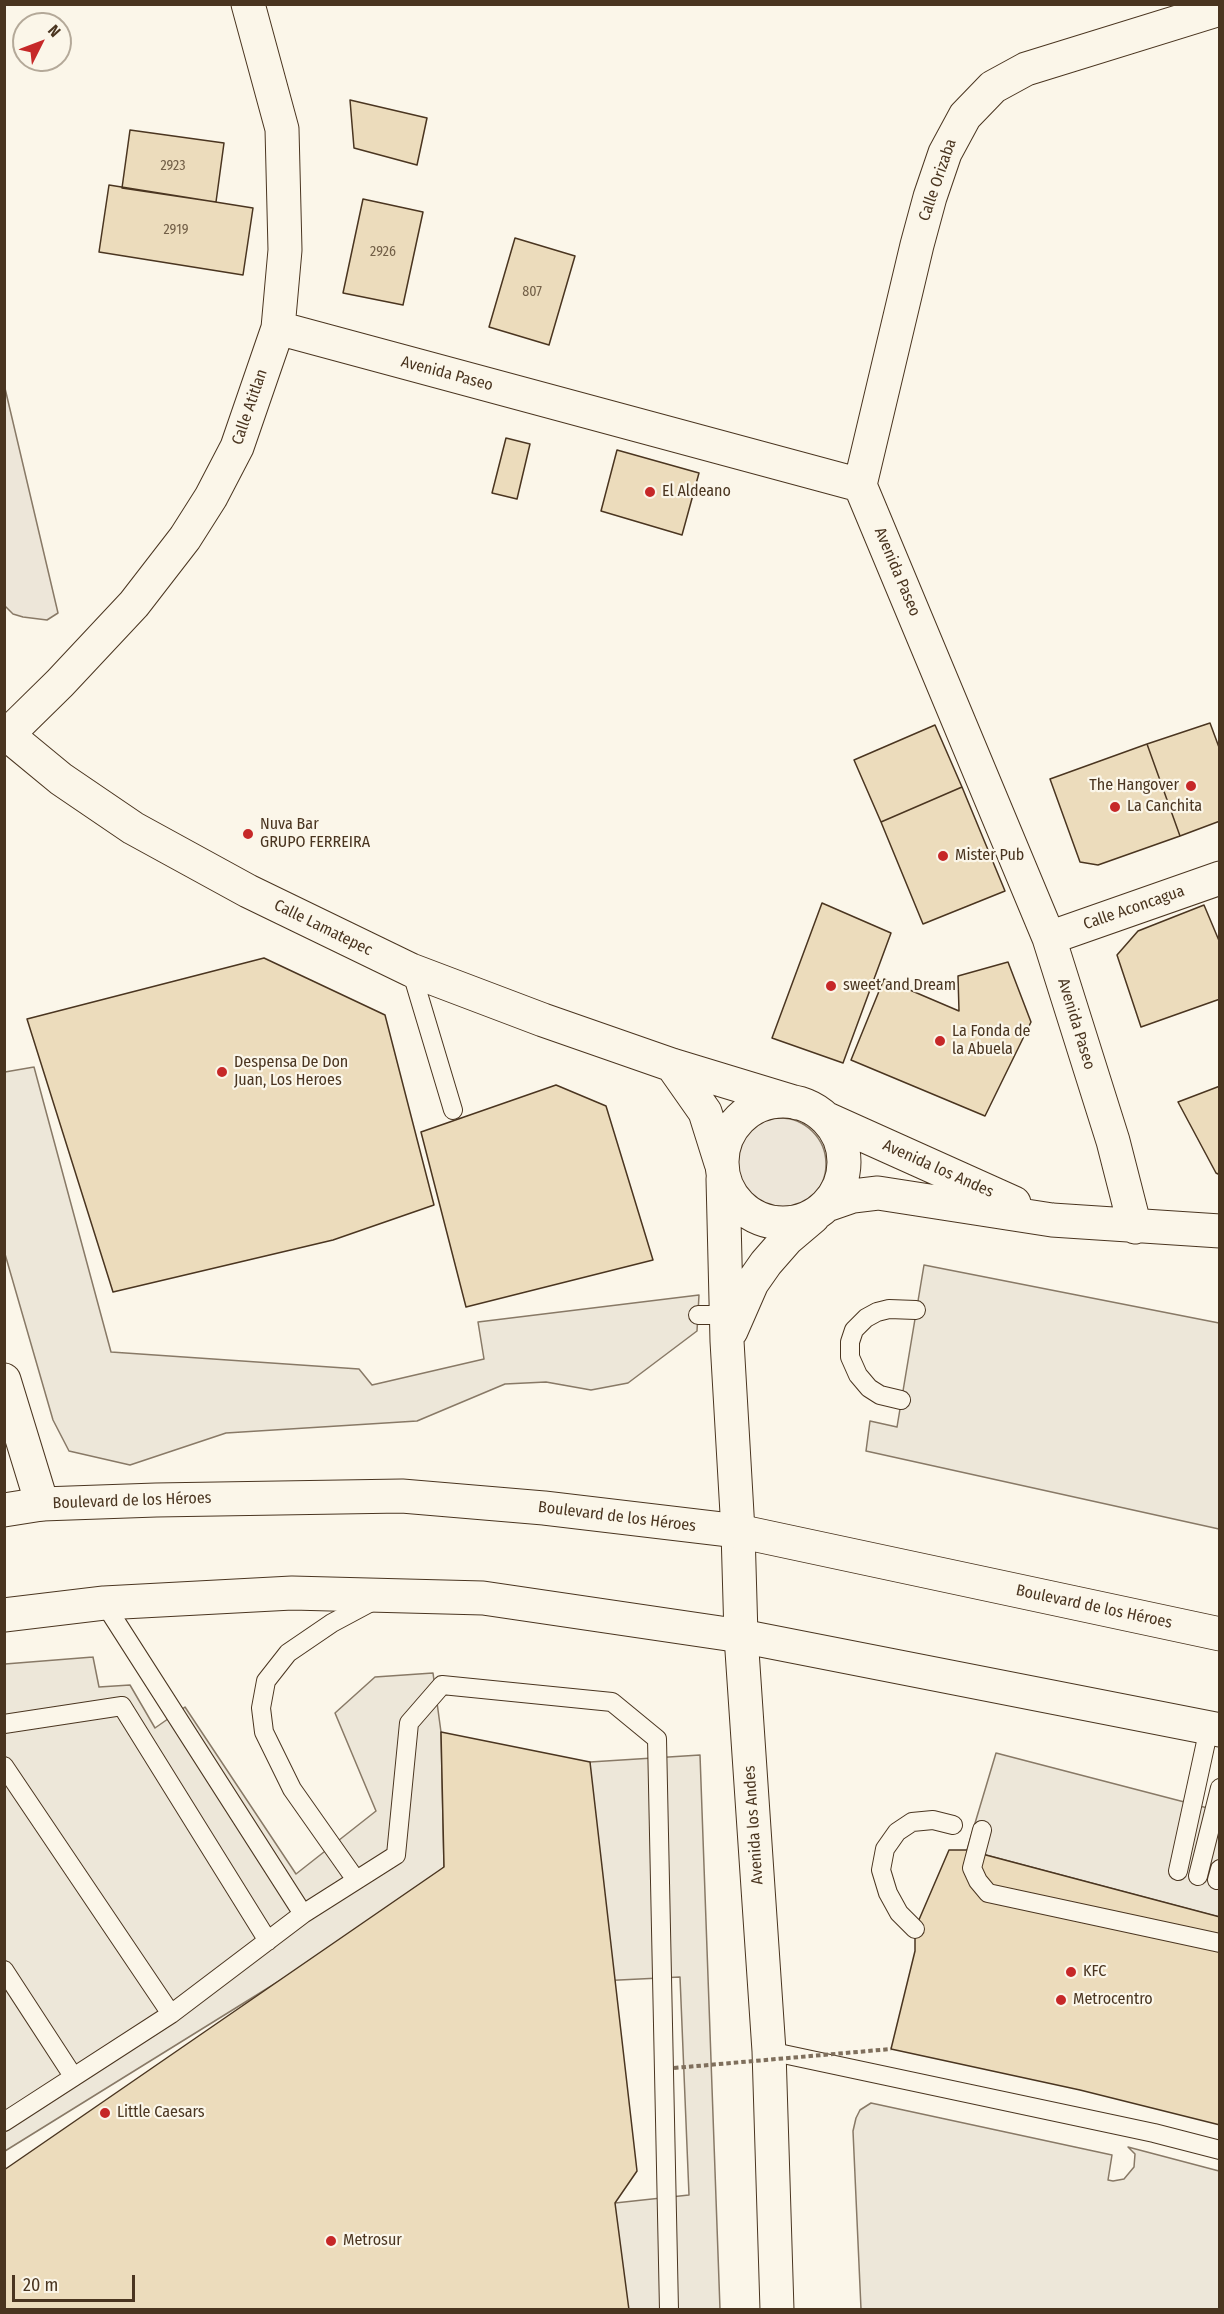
<!DOCTYPE html>
<meta charset="utf-8">
<style>
body{margin:0}
#map{position:relative;width:1224px;height:2314px;overflow:hidden;background:#fbf6e9;font-family:"Fira Sans Condensed",sans-serif}
canvas{display:block}
.frame{position:absolute;inset:0;border:6px solid #4a3520;pointer-events:none}
.north{position:absolute;left:12px;top:12px;width:60px;height:60px;box-sizing:border-box;background:#fbf6e9;border:2px solid #b4a999;border-radius:50%;rotate:48deg;font-size:16px;font-weight:700;line-height:24px;text-align:center;color:#4a3520}
.north::after{content:'';display:block;margin:auto;width:21px;height:27px;background:#c62828;clip-path:polygon(50% 0,100% 100%,50% 72%,0 100%)}
.scale{position:absolute;left:12px;top:2275px;width:123px;height:27px;box-sizing:border-box;border:3px solid #4a3520;border-top:0;padding-left:8px;font-size:18px;line-height:21px;white-space:nowrap;color:#4a3520;-webkit-text-stroke:4px #fbf6e9;paint-order:stroke}
</style>
<div id="map">
<canvas width="1224" height="2314"></canvas>
<div class="frame"></div>
<div class="north">N</div>
<div class="scale">20 m</div>
</div>
<script>
const c = document.querySelector('canvas').getContext('2d');
c.lineJoin = 'round';
function paint(path, color) { c.fillStyle = color; c.fill(path, 'evenodd'); }
const poly = rows => new Path2D(rows.map(r => 'M' + r).join(''));
function strokePath(path, color, width, dash) { c.strokeStyle = color; c.lineWidth = width; c.lineCap = dash ? 'butt' : 'round'; c.setLineDash(dash || []); c.stroke(path); }
function write(font, color, halo, rows, align = 'center') {
  c.font = font + ' "Fira Sans Condensed",sans-serif'; c.lineWidth = 4.5; c.setLineDash([]); c.textBaseline = 'middle'; c.strokeStyle = halo; c.fillStyle = color; for (const [text, x, y, turn = 0] of rows) {
    c.save(); c.translate(x, y); c.rotate((+turn || 0) * Math.PI / 180); c.textAlign = isNaN(turn) ? turn : align; if (halo) c.strokeText(text, 0, 0); c.fillText(text, 0, 0); c.restore();
  }
}
const green = poly([
 [4,384,58,613,47,620,23,617,13,614,5,606,4,384],
 '734 1164a46 46 0 1 1 92 0a46 46 0 1 1-92 0Z'
]);
paint(green, '#ede6d9');
strokePath(green, '#887966', 1.5);
const parking = poly([
 [34,1067,111,1352,359,1369,372,1385,484,1359,478,1322,699,1295,697,1331,628,1383,591,1390,546,1382,505,1384,417,1421,226,1433,130,1465,69,1451,53,1420,5,1254,5,1072,34,1067],
 [924,1265,1219,1323,1219,1529,866,1451,870,1421,897,1427,924,1265],
 [93,1657,99,1687,130,1685,155,1728,185,1707,296,1874,376,1811,335,1713,375,1677,433,1673,441,1732,444,1867,397,1908,5,2151,5,1664,93,1657],
 [996,1753,1219,1811,1219,1917,967,1850,996,1753],
 [700,1755,720,2309,620,2309,615,2203,689,2195,680,1977,599,1981,590,1762,700,1755],
 [871,2103,1112,2155,1108,2180,1113,2181,1124,2179,1134,2167,1135,2154,1128,2147,1219,2171,1219,2309,861,2309,853,2131,856,2118,860,2110,871,2103]
]);
paint(parking, '#ede7d9');
strokePath(parking, '#887966', 1.5);
const building = poly([
 [350,100,427,118,417,165,354,148,350,100],
 [130,130,224,143,216,202,122,188,130,130],
 [109,185,253,208,243,275,99,252,109,185],
 [363,199,423,212,403,305,343,293,363,199],
 [515,238,575,256,549,345,489,327,515,238],
 [506,438,530,444,517,499,492,493,506,438],
 [617,450,699,473,682,535,601,511,617,450],
 [1210,723,1220,750,1220,821,1180,836,1147,744,1210,723],
 [935,725,962,787,881,822,854,760,935,725],
 [1147,744,1180,836,1098,865,1080,862,1050,779,1147,744],
 [962,787,1005,891,923,924,881,822,962,787],
 [822,903,891,933,843,1063,772,1038,822,903],
 [1204,905,1220,943,1220,999,1141,1027,1117,955,1138,931,1204,905],
 [264,958,385,1015,434,1205,333,1240,113,1292,27,1019,264,958],
 [1008,962,1031,1022,985,1116,851,1060,884,979,959,1011,958,976,1008,962],
 [556,1085,606,1106,653,1260,466,1307,421,1132,556,1085],
 [1220,1086,1220,1175,1216,1173,1178,1102,1220,1086],
 [441,1732,590,1762,637,2171,615,2203,629,2310,4,2310,4,2170,444,1867,441,1732],
 [949,1850,967,1850,1220,1917,1220,2125,1080,2090,891,2049,915,1951,915,1929,949,1850]
]);
paint(building, '#ecdcbc');
strokePath(building, '#4a3520', 1.5);
const lane = poly([
 [411,970,453,1110],
 [698,1315,726,1315],
 [901,1400,880,1395,869,1388,858,1375,850,1357,850,1342,854,1330,866,1318,877,1312,889,1309,916,1310],
 [104,1603,303,1914],
 [4,1724,122,1706,268,1941],
 [4,1766,171,2014],
 [982,1830,972,1868,978,1881,988,1893,1220,1943],
 [1178,1871,1209,1728],
 [1198,1876,1220,1788],
 [356,1880,292,1789,264,1732,261,1708,266,1681,288,1653,332,1623,375,1600],
 [1217,1880,1220,1869],
 [915,1929,899,1913,888,1893,881,1870,885,1849,897,1832,912,1822,933,1820,953,1825],
 [4,1970,73,2076],
 [769,2051,1154,2133,1220,2150],
 [4,2122,171,2014,303,1914,396,1855,409,1723,442,1685,612,1702,657,1739,669,2310]
]);
const street = poly([
 [278,328,860,485,1049,938,1113,1141,1135,1227],
 [860,485,917,245,930,197,945,153,965,116,993,87,1026,69,1220,9],
 [4,732,61,779,133,828,248,891,411,970,543,1020,672,1065,797,1103],
 [4,738,60,683,134,604,185,538,211,497,237,447,278,328,285,250,282,129,248,4],
 [1049,938,1220,878],
 [672,1065,705,1112,721,1163],
 '722 1162a61 61 0 1 1 122 0a61 61 0 1 1-122 0Z',
 [825,1118,1014,1203],
 [723,1179,727,1341,738,1531],
 [827,1205,853,1196,878,1193,1052,1220,1220,1231],
 [731,1331,752,1283,766,1263,787,1239,813,1217],
 [4,1380,42,1504]
]);
const secondary = poly([
 [738,1531,741,1636,769,2051,777,2310]
]);
const primary = poly([
 [4,1510,42,1504,156,1500,402,1496,544,1508,738,1531,1220,1634],
 [4,1615,104,1603,292,1593,483,1598,741,1636,1220,1730]
]);
strokePath(lane, '#4a3520', 20);
strokePath(street, '#4a3520', 35);
strokePath(secondary, '#4a3520', 35);
strokePath(primary, '#4a3520', 35);
strokePath(lane, '#fbf6e9', 18);
strokePath(street, '#fbf6e9', 33);
strokePath(secondary, '#fbf6e9', 33);
strokePath(primary, '#fbf6e9', 33);
strokePath(poly([
 [674,2068,891,2049]
]), '#7f6f5c', 4, [4.5, 3]);
for (const [x, y, r, color] of [
 [650,492,6,"#c62828"],
 [1191,786,6,"#c62828"],
 [1115,807,6,"#c62828"],
 [248,834,6,"#c62828"],
 [943,856,6,"#c62828"],
 [831,986,6,"#c62828"],
 [940,1041,6,"#c62828"],
 [222,1072,6,"#c62828"],
 [1071,1972,6,"#c62828"],
 [1061,2000,6,"#c62828"],
 [105,2113,6,"#c62828"],
 [331,2241,6,"#c62828"]
]) { const dot = new Path2D(); dot.arc(x, y, r, 0, 2 * Math.PI); c.fillStyle = color; c.fill(dot); strokePath(dot, '#fbf6e9', 2); }
write('14px', '#725f47', null, [
 ["2923",173,166],
 ["2919",176,230],
 ["2926",383,252],
 ["807",532,292]
]);
write('16px', '#4a3520', '#fbf6e9', [
 ["Calle Orizaba",938,180,-71],
 ["Avenida Paseo",447,374,15],
 ["Calle Atitlan",250,407,-71],
 ["Avenida Paseo",897,572,67],
 ["Calle Aconcagua",1134,908,-19],
 ["Calle Lamatepec",323,928,26],
 ["Avenida Paseo",1076,1024,73],
 ["Avenida los Andes",938,1169,24],
 ["Boulevard de los Héroes",132,1501,-2],
 ["Boulevard de los Héroes",617,1517,7],
 ["Boulevard de los Héroes",1094,1607,12],
 ["Avenida los Andes",754,1825,-94]
]);
write('16px', '#4a3520', '#fbf6e9', [
 ["El Aldeano",662,492],
 ["The Hangover",1179,786,"right"],
 ["La Canchita",1127,807],
 ["Nuva Bar",260,825],
 ["GRUPO FERREIRA",260,843],
 ["Mister Pub",955,856],
 ["sweet and Dream",843,986],
 ["La Fonda de",952,1032],
 ["la Abuela",952,1050],
 ["Despensa De Don",234,1063],
 ["Juan, Los Heroes",234,1081],
 ["KFC",1083,1972],
 ["Metrocentro",1073,2000],
 ["Little Caesars",117,2113],
 ["Metrosur",343,2241]
], 'left');
</script>
